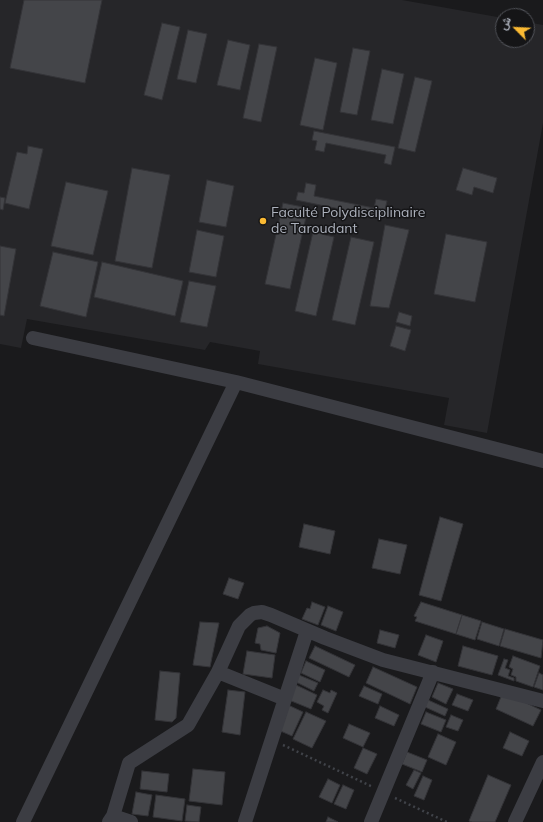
<!DOCTYPE html>
<meta charset="utf-8">
<style>
body{margin:0}
#map{position:relative;width:543px;height:822px;overflow:hidden;background:#1a1a1c;font-family:Mulish,Vazirmatn,sans-serif}
canvas{display:block}
.north{position:absolute;left:495px;top:8px;width:40px;height:40px;box-sizing:border-box;background:#151517;border:1px solid #515359;border-radius:50%;rotate:294deg;font-size:11px;font-weight:700;line-height:16px;text-align:center;color:#acb1bc}
.north::after{content:'';display:block;margin:auto;width:14px;height:18px;background:#fbba33;clip-path:polygon(50% 0,100% 100%,50% 72%,0 100%)}
</style>
<div id="map">
<canvas width="543" height="822"></canvas>
<div class="north">ش</div>
</div>
<script>
const c = document.querySelector('canvas').getContext('2d');
c.lineJoin = 'round';
function paint(path, color) { c.fillStyle = color; c.fill(path, 'evenodd'); }
const poly = rows => new Path2D(rows.map(r => 'M' + r).join(''));
function strokePath(path, color, width, dash) { c.strokeStyle = color; c.lineWidth = width; c.lineCap = dash ? 'butt' : 'round'; c.setLineDash(dash || []); c.stroke(path); }
function write(font, color, halo, rows, align = 'center') {
  c.font = font + ' Mulish,sans-serif'; c.lineWidth = 3; c.setLineDash([]); c.textBaseline = 'middle'; c.strokeStyle = halo; c.fillStyle = color; for (const [text, x, y, turn = 0] of rows) {
    c.save(); c.translate(x, y); c.rotate((+turn || 0) * Math.PI / 180); c.textAlign = isNaN(turn) ? turn : align; if (halo) c.strokeText(text, 0, 0); c.fillText(text, 0, 0); c.restore();
  }
}
paint(poly([
 [0,0,402,0,503,18,503,40,527,40,527,22,543,25,543,123,487,433,444,425,449,398,258,364,260,351,210,342,205,350,27,319,21,348,0,344]
]), '#262629');
const building = poly([
 [24,0,102,0,85,83,10,68,24,0],
 [162,23,180,27,162,100,144,95,162,23],
 [188,30,207,34,196,83,177,79,188,30],
 [228,40,250,45,240,90,217,85,228,40],
 [259,44,277,47,261,122,243,118,259,44],
 [353,48,370,51,357,115,340,112,353,48],
 [315,58,337,63,323,130,300,125,315,58],
 [382,69,404,74,393,124,371,120,382,69],
 [415,77,432,81,415,152,398,148,415,77],
 [314,131,395,147,391,165,384,163,386,155,326,143,324,152,315,150,317,141,312,140,314,131],
 [28,146,43,149,29,209,5,203,17,152,27,154,28,146],
 [132,168,170,175,152,268,115,261,132,168],
 [463,168,497,178,493,193,474,187,472,195,456,190,463,168],
 [207,180,234,186,226,227,199,222,207,180],
 [66,182,108,191,93,255,51,246,66,182],
 [306,183,316,185,314,196,374,208,376,199,387,201,383,218,296,200,298,192,304,193,306,183],
 [0,197,5,198,3,210,0,209,0,197],
 [283,203,308,208,290,289,265,284,283,203],
 [385,225,409,230,389,308,370,306,385,225],
 [197,230,224,236,216,277,189,272,197,230],
 [313,232,334,237,316,316,295,311,313,232],
 [446,234,487,242,475,302,434,294,446,234],
 [351,237,374,242,355,325,332,320,351,237],
 [0,246,16,249,4,316,0,315,0,246],
 [53,252,98,262,86,317,40,306,53,252],
 [102,262,183,281,175,316,94,297,102,262],
 [189,281,216,286,207,327,180,322,189,281],
 [399,312,412,316,410,326,396,322,399,312],
 [396,326,411,330,405,351,390,346,396,326],
 [440,517,463,524,441,601,419,595,440,517],
 [304,524,335,531,330,554,299,547,304,524],
 [379,539,407,545,400,574,372,568,379,539],
 [229,578,244,583,238,599,223,594,229,578],
 [312,602,325,607,318,625,302,619,307,608,310,609,312,602],
 [421,602,462,615,456,634,415,621,417,617,414,616,421,602],
 [328,606,343,612,336,631,321,625,328,606],
 [462,615,481,621,475,640,456,634,462,615],
 [200,622,219,623,210,667,193,665,200,622],
 [482,622,504,629,499,646,477,639,482,622],
 [267,626,280,633,276,653,261,650,260,644,255,643,258,628,267,626],
 [505,629,543,640,541,658,500,646,505,629],
 [380,630,399,635,395,648,377,643,380,630],
 [426,635,443,641,436,662,418,655,426,635],
 [315,646,355,665,349,677,309,658,315,646],
 [463,646,498,656,492,675,458,666,463,646],
 [247,651,275,655,272,678,243,674,247,651],
 [513,656,540,666,533,687,516,681,516,677,511,675,513,669,509,667,513,656],
 [504,659,508,660,505,668,510,670,508,676,514,678,514,681,498,675,504,659],
 [306,661,325,670,320,682,301,673,306,661],
 [373,667,417,687,410,704,366,683,373,667],
 [160,671,180,673,176,718,172,722,155,720,160,671],
 [539,673,543,675,543,690,534,687,539,673],
 [299,675,318,683,314,691,296,682,299,675],
 [438,683,453,689,446,704,432,697,438,683],
 [296,685,317,695,311,709,289,700,296,685],
 [364,686,382,694,378,704,359,696,364,686],
 [228,690,245,692,240,735,222,732,228,690],
 [323,690,330,693,331,690,337,693,328,713,322,710,324,706,317,702,323,690],
 [503,692,541,710,533,726,496,709,503,692],
 [457,694,473,700,468,711,452,705,457,694],
 [428,700,448,709,445,716,425,707,428,700],
 [288,705,303,712,292,736,276,729,288,705],
 [380,706,399,715,394,726,375,718,380,706],
 [306,712,326,721,312,748,293,739,306,712],
 [426,712,446,720,441,732,421,724,426,712],
 [451,715,463,720,458,731,446,727,451,715],
 [349,724,370,733,363,747,343,738,349,724],
 [510,732,529,741,522,756,503,748,510,732],
 [438,734,456,742,446,765,428,757,438,734],
 [363,748,377,754,367,774,354,768,363,748],
 [407,752,427,760,422,772,402,764,407,752],
 [193,769,225,772,222,805,189,801,193,769],
 [414,770,421,773,413,789,406,785,414,770],
 [142,771,169,774,167,792,140,789,142,771],
 [488,775,511,785,495,822,472,822,469,821,488,775],
 [423,776,432,780,424,800,414,796,423,776],
 [328,779,340,785,332,803,319,797,328,779],
 [343,785,354,790,346,809,334,804,343,785],
 [136,792,152,795,148,816,132,814,136,792],
 [156,795,185,799,182,821,153,817,156,795],
 [187,805,201,807,199,822,185,821,187,805],
 [328,817,338,822,326,822,328,817]
]);
paint(building, '#444549');
strokePath(building, '#343438', 1);
strokePath(poly([
 [283,745,373,787],
 [395,798,447,822]
]), '#404349', 2.5, [2, 3]);
strokePath(poly([
 [236,382,543,461],
 [218,672,285,699],
 [113,816,129,763,188,725,218,672,239,626,250,615,254,613,262,612,271,615,325,638,383,660,543,701],
 [23,822,236,382,33,338],
 [109,822,113,816,131,822],
 [245,822,307,631],
 [371,822,433,672],
 [515,822,543,762]
]), '#3c3d43', 14);
for (const [x, y, r, color] of [
 [263,221,4,"#fbba33"]
]) { const dot = new Path2D(); dot.arc(x, y, r, 0, 2 * Math.PI); c.fillStyle = color; c.fill(dot); strokePath(dot, '#151517', 1.5); }
write('14px', '#acb1bc', '#151517', [
 ["Faculté Polydisciplinaire",271,213],
 ["de Taroudant",271,229]
], 'left');
</script>
